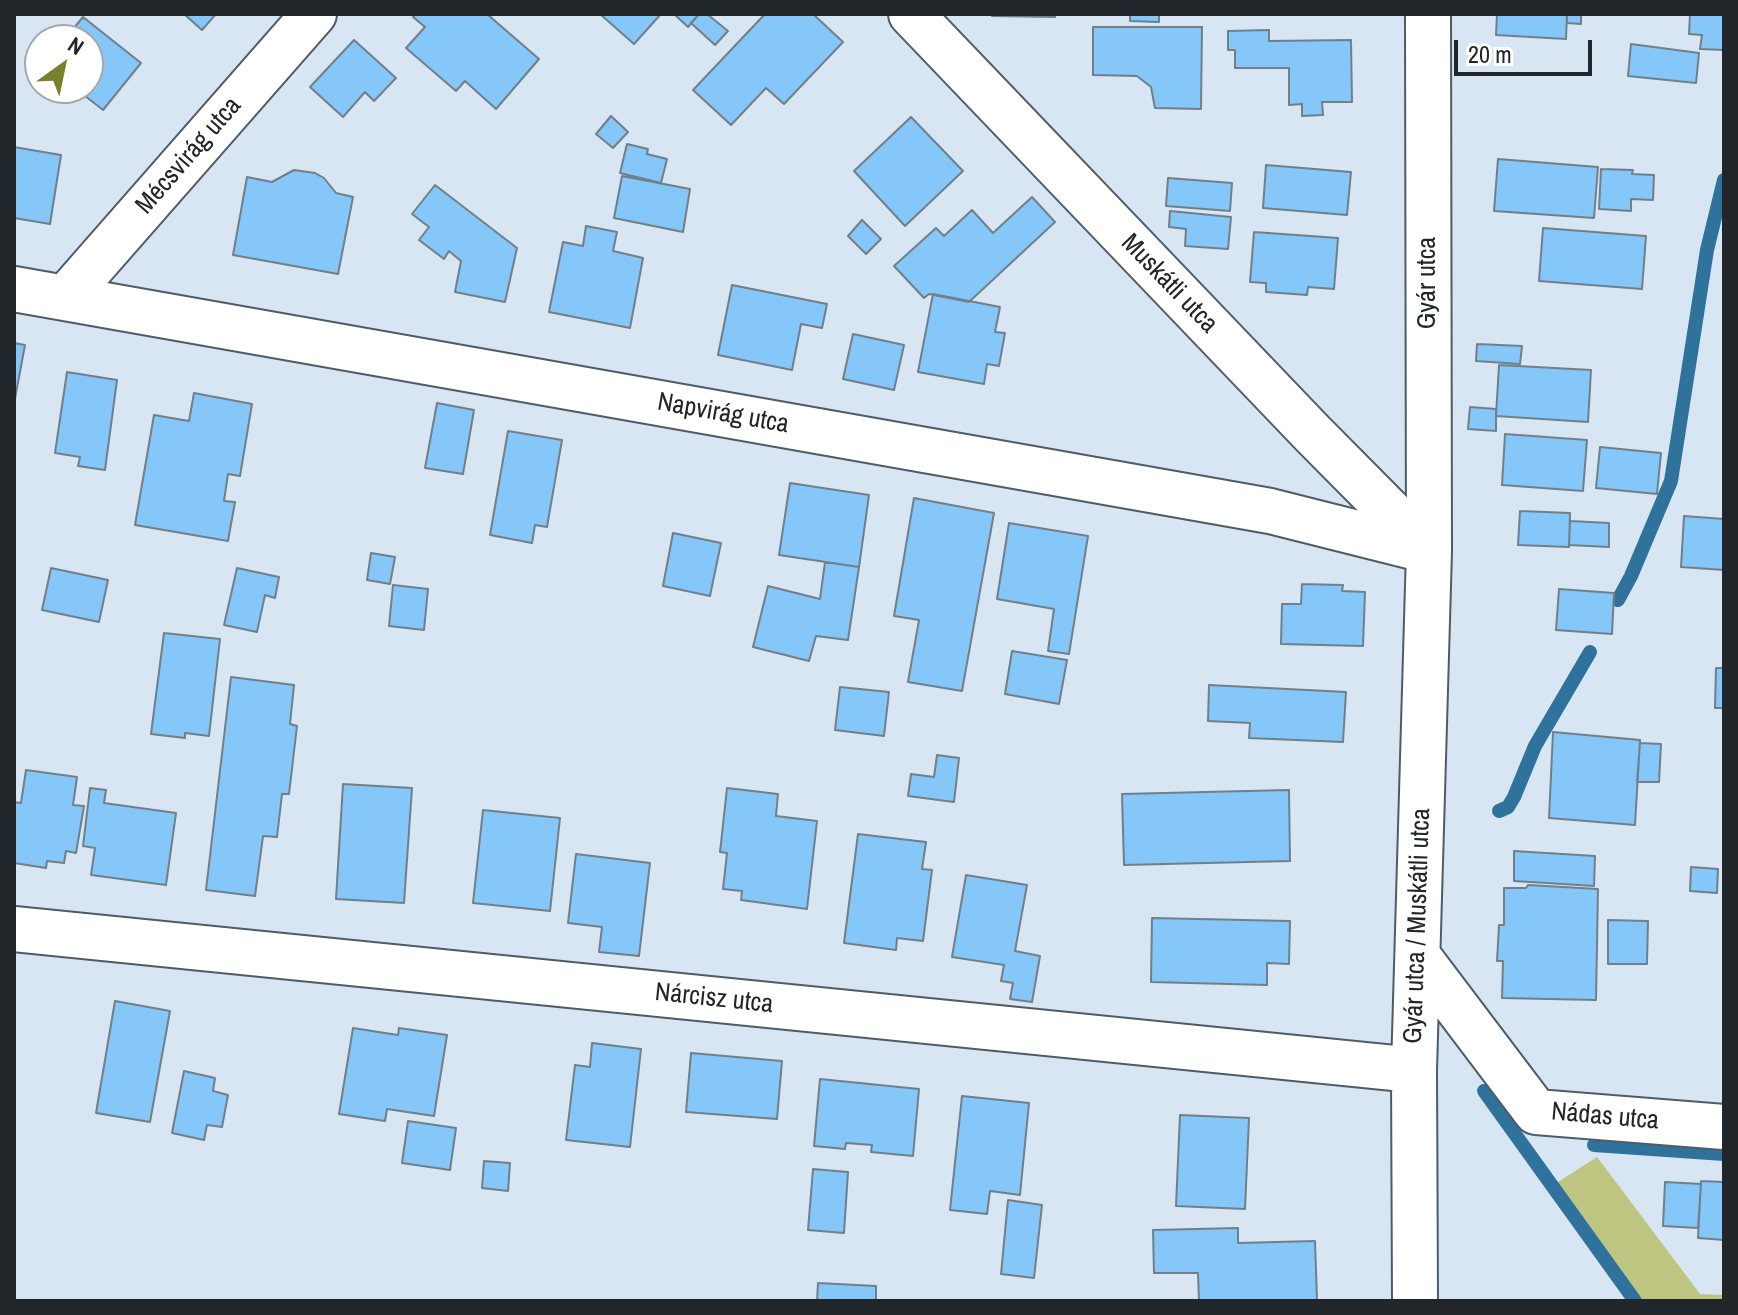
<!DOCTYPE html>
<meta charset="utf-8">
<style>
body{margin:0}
#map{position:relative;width:1738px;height:1315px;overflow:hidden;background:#d7e6f2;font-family:"Archivo Narrow",sans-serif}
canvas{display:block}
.frame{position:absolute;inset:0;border:16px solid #20262a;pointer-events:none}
.north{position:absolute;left:24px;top:24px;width:80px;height:80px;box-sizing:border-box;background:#fff;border:2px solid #a6a8aa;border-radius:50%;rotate:33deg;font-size:22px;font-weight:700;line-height:32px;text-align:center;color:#20262a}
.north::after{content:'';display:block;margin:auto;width:28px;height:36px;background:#7b802b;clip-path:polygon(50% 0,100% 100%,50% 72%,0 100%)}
.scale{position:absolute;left:1454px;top:40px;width:138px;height:36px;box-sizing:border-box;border:4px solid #20262a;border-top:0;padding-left:10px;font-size:24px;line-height:28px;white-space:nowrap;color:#20262a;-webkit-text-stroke:6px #fff;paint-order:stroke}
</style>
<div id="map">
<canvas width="1738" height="1315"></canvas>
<div class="frame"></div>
<div class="north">N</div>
<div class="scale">20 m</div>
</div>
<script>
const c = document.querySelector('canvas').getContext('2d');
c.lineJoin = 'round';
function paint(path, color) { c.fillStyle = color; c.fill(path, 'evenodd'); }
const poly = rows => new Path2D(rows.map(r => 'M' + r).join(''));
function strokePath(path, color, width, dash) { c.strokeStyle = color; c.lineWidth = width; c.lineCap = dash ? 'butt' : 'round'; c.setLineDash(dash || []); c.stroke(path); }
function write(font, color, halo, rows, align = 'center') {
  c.font = font + ' "Archivo Narrow",sans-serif'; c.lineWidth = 7; c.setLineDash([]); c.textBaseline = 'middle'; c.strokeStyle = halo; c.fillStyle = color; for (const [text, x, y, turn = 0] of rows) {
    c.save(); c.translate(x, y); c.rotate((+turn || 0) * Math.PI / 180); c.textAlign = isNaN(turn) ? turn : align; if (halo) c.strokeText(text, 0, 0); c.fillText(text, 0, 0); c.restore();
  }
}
paint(poly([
 [1597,1157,1700,1294,1724,1295,1724,1301,1633,1301,1555,1184]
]), '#bec581');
strokePath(poly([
 [1618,600,1631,576,1671,481,1707,250,1724,180],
 [1499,811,1508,807,1514,797,1535,746,1590,652],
 [1484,1091,1635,1301],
 [1594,1145,1724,1154]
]), '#2f729b', 14);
const building = poly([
 [184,14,216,14,202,30,184,14],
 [416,14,487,14,539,59,496,109,465,81,456,91,406,48,425,27,413,17,416,14],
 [600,14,661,14,634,44,600,14],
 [674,14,699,14,688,27,674,14],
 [699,14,707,14,728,31,715,45,691,23,699,14],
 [765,14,813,14,843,42,784,104,766,88,731,125,693,90,765,14],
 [992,14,1055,14,1055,17,992,16,992,14],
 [1130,14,1159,14,1159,22,1130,21,1130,14],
 [1497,14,1567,14,1566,39,1496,35,1497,14],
 [1567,14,1581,14,1581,24,1567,23,1567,14],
 [1690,14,1724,14,1724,50,1700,49,1702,35,1689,34,1690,14],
 [83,17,141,63,103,110,75,88,88,88,88,40,64,40,83,17],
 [1093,27,1202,27,1201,109,1155,108,1151,87,1137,76,1093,75,1093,27],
 [1269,30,1269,41,1351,40,1352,102,1322,102,1323,115,1302,116,1302,104,1289,105,1289,68,1235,68,1235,50,1228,50,1228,31,1269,30],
 [354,40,396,78,374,101,365,92,343,117,310,87,354,40],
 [1631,44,1699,53,1696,83,1628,76,1631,44],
 [611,116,628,132,613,148,596,134,611,116],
 [911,117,963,171,905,226,854,171,911,117],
 [627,144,648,149,647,154,667,159,661,183,620,173,627,144],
 [14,147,61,155,50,224,14,218,14,147],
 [1498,159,1598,167,1594,218,1494,211,1498,159],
 [1266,165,1351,172,1347,215,1263,208,1266,165],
 [1601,169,1633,170,1632,174,1654,175,1653,200,1631,199,1631,211,1599,209,1601,169],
 [294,170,315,173,324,178,336,193,353,197,338,274,233,255,247,177,272,182,294,170],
 [622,176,690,189,683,232,614,218,622,176],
 [1168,178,1232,183,1230,211,1166,206,1168,178],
 [435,185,517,248,505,302,455,292,461,261,449,251,444,259,419,240,429,227,412,214,435,185],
 [1032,197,1055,222,969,302,929,294,924,298,894,266,936,228,944,236,972,210,993,233,1032,197],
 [1170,211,1231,217,1228,249,1185,246,1186,229,1169,227,1170,211],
 [862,220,881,239,866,254,848,236,862,220],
 [586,226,617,232,613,251,643,258,630,328,549,312,563,242,583,246,586,226],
 [1543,228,1646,236,1642,289,1539,281,1543,228],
 [1254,232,1338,238,1334,289,1308,287,1307,295,1266,292,1266,283,1250,282,1254,232],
 [732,285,827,304,822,328,801,324,792,370,718,355,732,285],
 [933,294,1000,307,995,332,1005,333,999,366,987,364,984,384,918,372,933,294],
 [853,334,904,345,894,390,843,379,853,334],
 [14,343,25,345,14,404,14,343],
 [1477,344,1522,346,1520,364,1476,361,1477,344],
 [1499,365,1591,370,1588,422,1496,416,1499,365],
 [67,372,117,380,105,470,78,466,80,457,55,453,67,372],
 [194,393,252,404,240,476,228,474,224,501,235,502,228,541,135,525,154,415,189,421,194,393],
 [437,403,474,410,463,474,425,468,437,403],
 [1470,407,1496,409,1496,431,1468,429,1470,407],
 [508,431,562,440,547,527,535,525,532,543,490,535,508,431],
 [1505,434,1587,440,1583,491,1502,485,1505,434],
 [1600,447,1661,453,1657,494,1596,488,1600,447],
 [790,483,869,495,859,567,779,555,790,483],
 [914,498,994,513,962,691,908,682,919,620,894,616,914,498],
 [1520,511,1570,513,1569,547,1518,545,1520,511],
 [1684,516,1724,519,1724,570,1681,567,1684,516],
 [1570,521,1609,523,1609,547,1569,545,1570,521],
 [1009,523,1088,536,1069,654,1048,651,1054,609,997,599,1009,523],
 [673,533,721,543,710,596,663,586,673,533],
 [371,553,395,557,390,584,367,580,371,553],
 [825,562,859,567,848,640,816,636,809,661,753,647,768,586,820,599,825,562],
 [51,568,108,580,99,622,42,610,51,568],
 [237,568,279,577,275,598,265,595,257,632,224,625,237,568],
 [1302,584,1343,585,1342,591,1365,592,1363,646,1281,644,1282,604,1301,604,1302,584],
 [393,585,428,589,424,630,389,626,393,585],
 [1559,589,1614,593,1612,634,1556,630,1559,589],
 [164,633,220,639,209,736,185,733,185,738,151,734,164,633],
 [1012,651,1067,660,1059,704,1005,694,1012,651],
 [1716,668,1724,668,1724,708,1715,708,1716,668],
 [231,677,294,685,290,724,297,726,289,794,282,794,277,837,263,836,255,896,206,890,231,677],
 [1209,685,1346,692,1343,742,1249,738,1250,723,1208,721,1209,685],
 [840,687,889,692,884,736,835,730,840,687],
 [1553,732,1640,740,1635,825,1549,818,1553,732],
 [1640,743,1661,744,1659,782,1637,782,1640,743],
 [937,755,959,758,954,802,908,796,911,774,934,777,937,755],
 [26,770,77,777,73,805,84,806,76,853,66,851,64,863,47,861,46,868,14,863,14,802,21,803,26,770],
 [343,784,412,788,404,903,336,899,343,784],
 [90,788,106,790,104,803,176,813,166,885,91,875,95,848,83,846,90,788],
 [727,788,778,794,776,816,817,821,807,909,741,900,742,891,723,889,727,853,720,852,727,788],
 [1289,790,1290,861,1124,865,1122,794,1289,790],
 [483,810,560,818,550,911,473,903,483,810],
 [858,834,926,842,922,869,932,870,923,941,897,938,896,950,844,943,858,834],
 [1514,851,1595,856,1594,886,1514,881,1514,851],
 [576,854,650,863,639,956,599,952,602,927,568,923,576,854],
 [1691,867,1718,869,1717,893,1690,891,1691,867],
 [966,875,1027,885,1015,951,1040,956,1032,1002,1010,999,1013,983,1001,981,1004,965,952,957,966,875],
 [1528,885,1598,889,1596,1000,1502,998,1503,961,1497,961,1499,925,1504,925,1504,888,1526,888,1528,885],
 [1152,918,1290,921,1289,964,1267,963,1267,985,1151,982,1152,918],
 [1608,920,1648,921,1647,964,1608,964,1608,920],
 [115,1001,170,1011,150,1122,96,1113,115,1001],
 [353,1028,398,1035,399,1028,447,1035,434,1116,387,1109,385,1121,339,1114,353,1028],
 [592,1043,641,1049,630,1147,566,1140,575,1065,590,1067,592,1043],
 [691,1053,782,1061,777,1119,686,1112,691,1053],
 [184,1071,215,1078,213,1091,228,1095,222,1127,207,1125,204,1140,172,1133,184,1071],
 [820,1079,919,1089,913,1156,871,1152,872,1145,846,1143,845,1149,814,1146,820,1079],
 [962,1096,1029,1103,1020,1195,990,1191,987,1214,950,1210,962,1096],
 [1180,1115,1249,1118,1245,1209,1176,1206,1180,1115],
 [408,1121,456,1128,450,1170,402,1163,408,1121],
 [484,1161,510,1163,508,1191,482,1188,484,1161],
 [813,1169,848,1172,844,1233,808,1230,813,1169],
 [1701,1181,1724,1182,1724,1240,1698,1238,1701,1181],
 [1665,1182,1701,1184,1698,1228,1663,1226,1665,1182],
 [1008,1200,1042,1205,1034,1278,1001,1274,1008,1200],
 [1238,1228,1238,1243,1315,1241,1317,1300,1199,1301,1198,1273,1154,1273,1153,1230,1238,1228],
 [818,1283,876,1286,876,1301,817,1301,818,1283]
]);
paint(building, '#84c7f8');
strokePath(building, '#717f89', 2);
const minor = poly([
 [911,14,1312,433,1428,550],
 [14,289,1270,511,1429,551],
 [65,298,314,14],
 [14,929,1414,1070],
 [1418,956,1536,1112,1724,1127],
 [1415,1301,1414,1070,1429,551,1428,14]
]);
strokePath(minor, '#4f5c66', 48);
strokePath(minor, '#fff', 44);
write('26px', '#20262a', '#fff', [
 ["Mécsvirág utca",189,156,-49],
 ["Gyár utca",1428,283,-90],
 ["Muskátli utca",1169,284,46],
 ["Napvirág utca",723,414,10],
 ["Gyár utca / Muskátli utca",1418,926,-88],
 ["Nárcisz utca",714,999,6],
 ["Nádas utca",1605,1117,5]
]);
</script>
